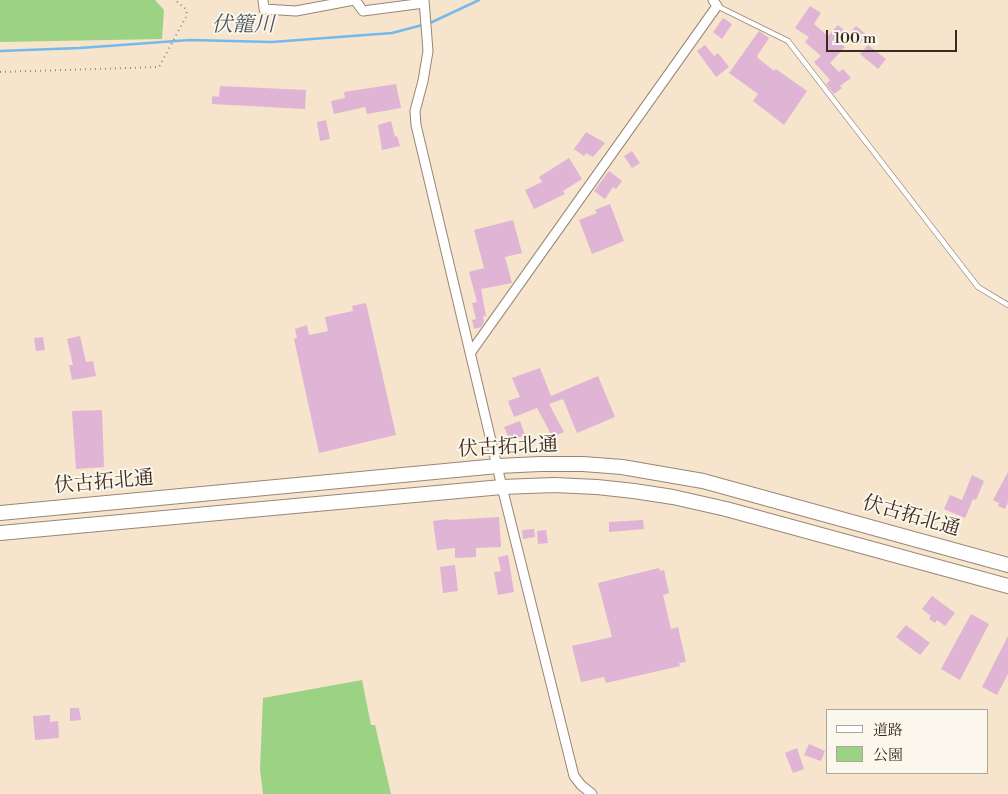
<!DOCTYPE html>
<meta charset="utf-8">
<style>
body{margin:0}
#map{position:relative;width:1008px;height:794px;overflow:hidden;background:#f6e4cc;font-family:"Libre Bodoni","Noto Serif JP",serif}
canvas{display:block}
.legend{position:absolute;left:826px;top:709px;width:162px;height:65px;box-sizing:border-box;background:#fbf7ec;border:1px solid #aea59a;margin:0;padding:6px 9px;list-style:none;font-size:15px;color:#3b2a1e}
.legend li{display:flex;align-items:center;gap:10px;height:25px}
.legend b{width:25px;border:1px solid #aea59a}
.scale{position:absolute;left:826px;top:30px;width:131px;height:22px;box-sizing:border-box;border:2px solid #3b2a1e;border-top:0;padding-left:6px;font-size:15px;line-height:18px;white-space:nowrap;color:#3b2a1e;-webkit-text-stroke:4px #fbf7ec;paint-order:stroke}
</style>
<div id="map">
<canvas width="1008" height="794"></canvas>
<ul class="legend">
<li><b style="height:6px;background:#fff"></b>道路</li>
<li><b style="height:14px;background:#9cd283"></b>公園</li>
</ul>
<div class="scale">100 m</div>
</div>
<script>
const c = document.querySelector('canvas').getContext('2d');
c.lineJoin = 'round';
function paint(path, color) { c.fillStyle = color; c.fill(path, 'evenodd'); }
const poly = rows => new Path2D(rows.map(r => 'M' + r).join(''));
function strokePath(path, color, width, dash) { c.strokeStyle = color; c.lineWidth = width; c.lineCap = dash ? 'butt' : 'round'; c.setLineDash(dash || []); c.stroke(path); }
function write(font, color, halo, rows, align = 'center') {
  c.font = font + ' "Libre Bodoni","Noto Serif JP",serif'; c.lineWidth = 4; c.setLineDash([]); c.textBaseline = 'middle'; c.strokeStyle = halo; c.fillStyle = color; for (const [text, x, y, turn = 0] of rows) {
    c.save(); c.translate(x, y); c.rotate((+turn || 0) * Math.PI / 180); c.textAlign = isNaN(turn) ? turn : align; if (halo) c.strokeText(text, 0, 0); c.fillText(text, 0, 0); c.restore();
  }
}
paint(poly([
 [0,0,155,0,164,10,162,39,0,42],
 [362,680,371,725,375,725,391,794,263,794,260,769,263,698]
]), '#9cd283');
strokePath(poly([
 [0,51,80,48,190,40,272,42,392,33,430,23,479,0]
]), '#74b9eb', 2.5);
paint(poly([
 [810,6,821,13,814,24,828,36,838,25,846,32,838,41,845,47,830,63,839,72,843,69,851,78,840,86,842,88,834,94,826,84,830,80,814,62,821,56,805,42,809,37,795,28],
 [723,18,732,24,722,39,713,32],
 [856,26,868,36,862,44,850,33],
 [759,31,769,38,757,56,758,58,774,71,776,69,807,91,784,125,753,101,758,94,729,73],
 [705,45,714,56,718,53,729,67,716,77,697,51],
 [868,45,886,59,878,69,860,54],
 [396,84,401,108,367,114,365,107,334,114,331,101,345,98,344,92],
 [220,86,306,90,305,109,212,104,212,96,219,97],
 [326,120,330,139,320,141,317,122],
 [391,121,395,137,397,136,400,146,382,150,378,125],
 [586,132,605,143,593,157,586,153,584,156,574,149],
 [632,151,640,163,632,168,624,156],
 [569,158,582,179,563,191,565,194,534,209,525,190,542,182,539,177],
 [609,171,622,181,616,189,613,187,605,199,594,191],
 [610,204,624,241,592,254,579,220,597,213,595,210],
 [513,220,522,253,505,257,512,283,481,289,486,316,483,316,484,322,481,327,474,329,472,320,476,319,472,303,477,302,469,272,484,268,474,230],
 [366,303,396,435,319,453,294,339,297,338,295,329,307,325,309,335,328,331,325,317,353,311,352,306],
 [80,336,86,362,93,361,96,376,72,380,69,365,73,365,67,339],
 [43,337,45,350,36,351,34,338],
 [540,368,551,396,598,376,615,417,577,433,563,399,549,404,564,432,557,435,555,432,551,434,537,408,514,417,508,401,520,397,512,378],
 [102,410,104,467,76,469,72,411],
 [520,421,525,435,510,441,504,427],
 [1008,472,1008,502,1005,509,998,506,999,503,993,500],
 [972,475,984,481,976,500,973,499,965,518,944,509,950,495,962,500],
 [499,517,501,547,476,548,476,557,455,558,455,548,437,550,433,521,448,519,449,520],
 [643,520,644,529,609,532,609,522],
 [534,529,535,537,523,539,522,530],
 [546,530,548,543,538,544,537,531],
 [508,555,514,592,498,595,494,572,501,571,498,557],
 [455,565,458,591,443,593,440,567],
 [659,568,660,571,664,570,669,593,663,595,671,629,678,627,686,662,679,663,680,666,606,683,604,677,581,682,572,646,612,637,598,583],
 [932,596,955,613,945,626,937,620,935,623,929,619,931,616,922,609],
 [971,614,989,624,960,680,941,669],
 [906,625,930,643,920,655,896,637],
 [1008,636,1008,674,997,695,982,687],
 [70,708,79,708,81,720,70,721],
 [50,715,50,722,58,721,59,738,35,740,33,716],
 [809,744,825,751,821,761,804,755],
 [797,748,804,769,793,773,785,753]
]), '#dfb4d5');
const service = poly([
 [717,6,788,41,978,287,1008,305]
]);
const minor = poly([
 [263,0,264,9,296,11,354,0],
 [355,0,363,11,424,3],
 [424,0,428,51,423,81,415,111,416,125,502,487,574,776,581,785,592,794],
 [471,352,717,6,713,0]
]);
const primary = poly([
 [0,513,498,466,540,464,583,464,622,467,703,481,1008,565],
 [0,533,502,487,554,485,597,487,634,491,673,497,726,509,1008,586]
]);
strokePath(service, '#988775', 6);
strokePath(minor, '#988775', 11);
strokePath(primary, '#988775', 16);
strokePath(poly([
 [0,72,159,67,187,15,186,9,175,0]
]), '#988775', 2, [1, 4]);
strokePath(service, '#fff', 4.5);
strokePath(minor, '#fff', 9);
strokePath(primary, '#fff', 14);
write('20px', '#3b2a1e', '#fbf7ec', [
 ["伏古拓北通",508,448,-3],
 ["伏古拓北通",104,483,-5],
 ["伏古拓北通",911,517,16]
]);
write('italic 21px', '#4c555c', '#fbf7ec', [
 ["伏籠川",243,26]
]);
</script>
